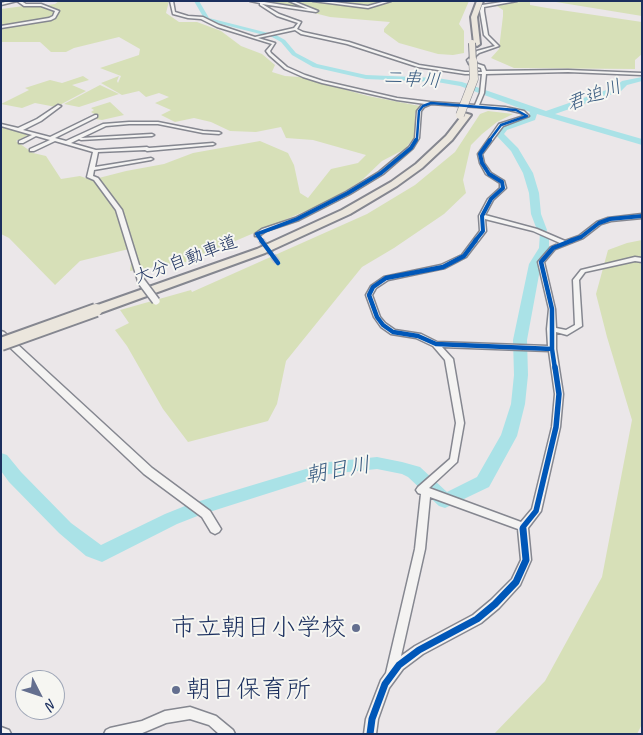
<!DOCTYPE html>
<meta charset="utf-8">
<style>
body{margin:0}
#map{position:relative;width:643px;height:735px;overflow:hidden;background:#ebe7e9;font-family:Caveat,sans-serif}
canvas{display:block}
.frame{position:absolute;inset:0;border:2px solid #1b2f5e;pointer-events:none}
.north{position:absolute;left:15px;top:670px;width:50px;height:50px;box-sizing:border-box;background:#f6f6f2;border:1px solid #9ea6b7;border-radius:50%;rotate:131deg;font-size:14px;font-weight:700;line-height:20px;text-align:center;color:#1b2f5e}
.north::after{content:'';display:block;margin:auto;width:18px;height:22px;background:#646f8f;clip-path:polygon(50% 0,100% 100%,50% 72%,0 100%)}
</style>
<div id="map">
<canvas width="643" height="735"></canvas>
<div class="frame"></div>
<div class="north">N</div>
</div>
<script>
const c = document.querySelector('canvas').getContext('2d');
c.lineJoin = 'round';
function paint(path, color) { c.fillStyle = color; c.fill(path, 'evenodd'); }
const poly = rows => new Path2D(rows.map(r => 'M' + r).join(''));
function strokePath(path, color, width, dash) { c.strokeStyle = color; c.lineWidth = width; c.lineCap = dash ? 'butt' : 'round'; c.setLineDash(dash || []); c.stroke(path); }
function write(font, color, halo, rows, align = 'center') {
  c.font = font + ' Caveat,"Klee One",sans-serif'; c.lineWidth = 4; c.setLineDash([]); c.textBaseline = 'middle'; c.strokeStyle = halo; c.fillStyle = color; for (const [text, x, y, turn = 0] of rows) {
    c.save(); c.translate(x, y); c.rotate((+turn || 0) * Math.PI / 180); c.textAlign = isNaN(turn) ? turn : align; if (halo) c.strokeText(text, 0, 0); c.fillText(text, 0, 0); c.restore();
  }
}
paint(poly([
 [59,1,169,1,166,13,179,22,197,22,221,31,241,46,262,54,275,65,272,72,285,76,300,77,368,96,420,106,415,114,415,136,405,149,382,161,361,181,329,201,186,262,130,271,133,248,80,261,55,285,9,238,1,234,1,126,33,133,16,141,33,153,46,156,61,179,80,176,91,180,126,171,164,164,193,153,260,141,288,153,294,165,300,193,308,198,331,169,358,163,366,155,313,140,286,138,281,127,256,132,230,131,211,122,194,118,175,122,161,115,171,110,155,103,169,97,159,93,146,97,139,91,122,95,101,83,119,76,117,81,118,83,121,76,100,68,139,55,140,49,119,37,74,48,66,52,51,52,40,42,1,42,1,9,24,6,36,7,55,4],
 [267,1,469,1,459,24,464,31,464,53,453,55,438,54,399,43,384,32,384,29,390,22,330,17],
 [517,1,530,1,530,5,547,8,642,22,642,54,635,60,635,69,514,68,491,58,499,49,503,16,503,10,494,4],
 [549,1,642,2,642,16,556,2],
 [83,76,89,80,72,85,86,91,56,107,35,103,22,108,1,104,29,90,25,88,50,80,62,83],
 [100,85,119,94,79,107,64,104],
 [110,102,124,115,102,120,95,119,99,117,91,112,94,110,91,108],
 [488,111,513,114,497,122,482,134,471,145,463,180,466,193,444,214,394,248,362,267,286,361,277,404,268,421,188,442,163,409,127,346,115,330,129,323,120,310,191,290,192,292,367,214,415,185,455,152,480,114],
 [642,240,642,724,637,734,494,734,545,681,602,577,632,420,607,337,596,294,608,250,627,243]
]), '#d7e0b8');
paint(poly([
 [194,1,199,1,209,18,276,35,285,40,296,53,317,64,366,75,437,78,462,82,546,111,615,87,622,81,642,77,642,81,627,85,621,91,555,114,642,139,642,145,537,114,535,120,507,130,504,134,518,148,533,173,539,193,541,214,547,230,546,232,549,235,549,248,541,264,527,340,528,375,525,404,517,436,489,487,445,508,439,506,408,477,402,474,377,469,329,474,200,515,177,524,102,562,86,556,59,533,9,482,1,471,1,453,7,455,21,472,71,523,101,545,165,514,190,504,329,462,377,457,402,462,420,467,447,492,477,477,501,435,511,404,514,375,513,340,529,264,539,248,540,233,537,230,531,214,529,193,523,173,511,151,495,134,501,126,528,117,530,112,460,86,437,82,366,79,313,67,292,55,281,42,272,37,205,20,194,1]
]), '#aae2e7');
strokePath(poly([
 [257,235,262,241]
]), '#c1c2cd', 5, [5, 2.5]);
strokePath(poly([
 [261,240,278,263]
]), '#c1c2cd', 7, [7, 3]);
const minor = poly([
 [17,1,21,1,26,4,41,4,59,11,55,18,51,20,1,28,1,26,49,18,53,16,55,11,41,6,24,6,17,1],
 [170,1,173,1,175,12,188,16,203,17,219,25,255,37,294,28,298,23,277,16,260,5,260,3,250,1,258,1,308,9,289,1,293,1,318,11,316,12,262,4,279,14,301,22,297,29,303,32,349,42,419,65,465,72,482,72,481,68,469,64,467,60,477,51,495,46,484,35,480,11,482,5,509,1,517,1,484,7,484,11,488,35,499,46,479,53,471,60,472,62,484,66,486,71,568,70,642,73,642,75,568,72,486,74,484,93,479,105,505,107,524,111,529,116,503,126,482,154,484,163,491,173,504,181,506,188,493,200,485,215,537,229,565,241,579,236,597,222,608,218,642,214,642,218,611,221,601,224,583,238,555,249,544,262,555,309,556,328,566,330,575,325,573,280,581,270,635,257,642,258,642,262,635,261,585,272,579,280,582,326,567,335,556,332,556,349,563,394,560,427,541,511,528,528,531,560,520,585,499,608,481,623,423,654,403,669,389,688,378,719,376,734,364,734,366,719,381,680,386,673,415,549,421,494,418,493,416,490,418,487,450,459,456,423,445,360,433,346,416,338,391,334,381,327,374,317,366,295,371,286,384,277,441,265,462,255,480,231,479,216,488,199,500,188,500,183,486,174,480,163,478,154,499,124,524,116,521,113,505,109,431,104,424,107,421,111,419,138,413,148,383,174,350,194,299,220,266,231,259,236,255,236,255,234,262,229,295,218,346,192,379,172,409,147,415,138,417,111,422,105,425,104,397,100,322,83,303,77,285,69,269,55,266,51,272,44,217,27,201,19,188,18,173,14,170,1],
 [295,30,301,34,347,44,418,67,465,74,482,74,480,93,475,105,430,102,397,98,323,81,305,75,287,67,271,53,270,51,275,43,258,38,295,30],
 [485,219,533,231,560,243,551,247,538,262,549,309,547,329,548,346,437,342,421,334,395,330,385,323,380,317,372,295,376,288,388,280,445,268,466,257,486,231,485,219],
 [442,347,549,351,555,394,552,427,532,509,521,522,429,488,457,462,464,423,453,359,442,347],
 [430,497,518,529,521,560,512,579,491,600,473,615,415,646,401,656,425,549,430,497],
 [313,1,324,1,368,6,386,1,391,1,368,8,313,1],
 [58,105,61,106,41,121,23,130,50,137,95,115,97,115,97,117,55,138,66,141,103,124,129,122,158,122,203,131,219,132,221,133,219,134,203,133,158,124,129,124,106,126,81,138,152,134,154,135,152,136,81,140,79,139,71,143,96,150,147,147,149,148,213,143,215,144,213,145,147,151,145,150,98,152,95,167,151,158,153,159,151,160,94,170,93,176,98,178,122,210,144,281,143,282,139,282,138,281,116,210,94,180,87,177,93,152,55,141,34,151,30,151,30,149,50,140,36,136,23,143,19,143,19,141,32,135,1,126,1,124,18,128,37,119,58,105],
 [190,707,216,716,233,730,235,734,219,734,209,725,190,719,166,723,140,734,104,734,106,730,110,728,142,721,165,711,190,707],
 [1,727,9,730,11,734,1,734,1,727]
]);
const tertiary = poly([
 [9,1,17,1,1,5,1,3,9,1],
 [1,331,4,332,152,468,210,511,221,529,219,532,215,534,211,532,202,517,144,474,1,339,1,331]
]);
const motorway = poly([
 [477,1,483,1,477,17,480,44,477,46,474,44,471,17,477,1],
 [464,113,471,115,452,140,422,168,397,186,350,214,265,253,100,313,92,313,90,310,92,307,257,249,342,210,391,182,416,164,446,136,464,113]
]);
strokePath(minor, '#858790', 3);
strokePath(tertiary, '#858790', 3);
strokePath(motorway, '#858790', 4);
paint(minor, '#f4f3f2');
paint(tertiary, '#f4f3f2');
paint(motorway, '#ebe6dd');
strokePath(poly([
 [1,2,7,1]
]), '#b0b2b8', 1);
const minorBridge = poly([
 [141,281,156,301]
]);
const motorwayBridgeFar2 = poly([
 [472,43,473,63]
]);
const motorwayBridgeFar1 = poly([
 [460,115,474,79,473,61]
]);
const motorwayBridge = poly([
 [1,344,96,310]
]);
strokePath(minorBridge, '#858790', 10, []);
strokePath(motorwayBridgeFar2, '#858790', 8, []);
strokePath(motorwayBridgeFar1, '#858790', 9, []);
strokePath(motorwayBridge, '#858790', 16, []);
strokePath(minorBridge, '#f4f3f2', 7);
strokePath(motorwayBridgeFar2, '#ebe6dd', 6);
strokePath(motorwayBridgeFar1, '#ebe6dd', 8);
strokePath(motorwayBridge, '#ebe6dd', 12);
strokePath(poly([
 [415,141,417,138,419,111,423,106,431,103,516,110,527,116,501,125,489,141]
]), '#0057b8', 2.5);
strokePath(poly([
 [262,241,257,234,297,219,348,193,381,173,411,148,416,140],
 [475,241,483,231,482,216,491,199,503,188,502,182,489,174,482,163,480,154,490,140],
 [570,241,581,237,599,223,610,219,642,216]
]), '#0057b8', 4);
strokePath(poly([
 [261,240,278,263],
 [476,240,464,256,443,267,386,278,373,287,369,295,377,317,383,325,393,332,418,336,436,344,552,349],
 [555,369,552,349,552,309,541,262,553,248,573,240]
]), '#0057b8', 4.5);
strokePath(poly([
 [523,530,523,527,536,511,556,427,559,394,555,367]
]), '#0057b8', 5.5);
strokePath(poly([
 [370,734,372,719,385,684,399,665,419,650,477,619,495,604,516,582,526,560,523,529]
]), '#0057b8', 7);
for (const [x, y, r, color] of [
 [356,628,5,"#646f8f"],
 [176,690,5,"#646f8f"]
]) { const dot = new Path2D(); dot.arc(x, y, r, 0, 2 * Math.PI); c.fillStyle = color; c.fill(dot); strokePath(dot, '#f6f6f2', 2); }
write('18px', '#1b2f5e', '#f6f6f2', [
 ["大分自動車道",186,260,-20]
]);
write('italic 19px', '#385b80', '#f6f6f2', [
 ["二串川",412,80,4],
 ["君迫川",594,96,-20]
]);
write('italic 22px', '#385b80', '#f6f6f2', [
 ["朝日川",338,471,-10]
]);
write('25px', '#1b2f5e', '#f6f6f2', [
 ["市立朝日小学校",346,628],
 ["朝日保育所",186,690,"left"]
], 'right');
</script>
